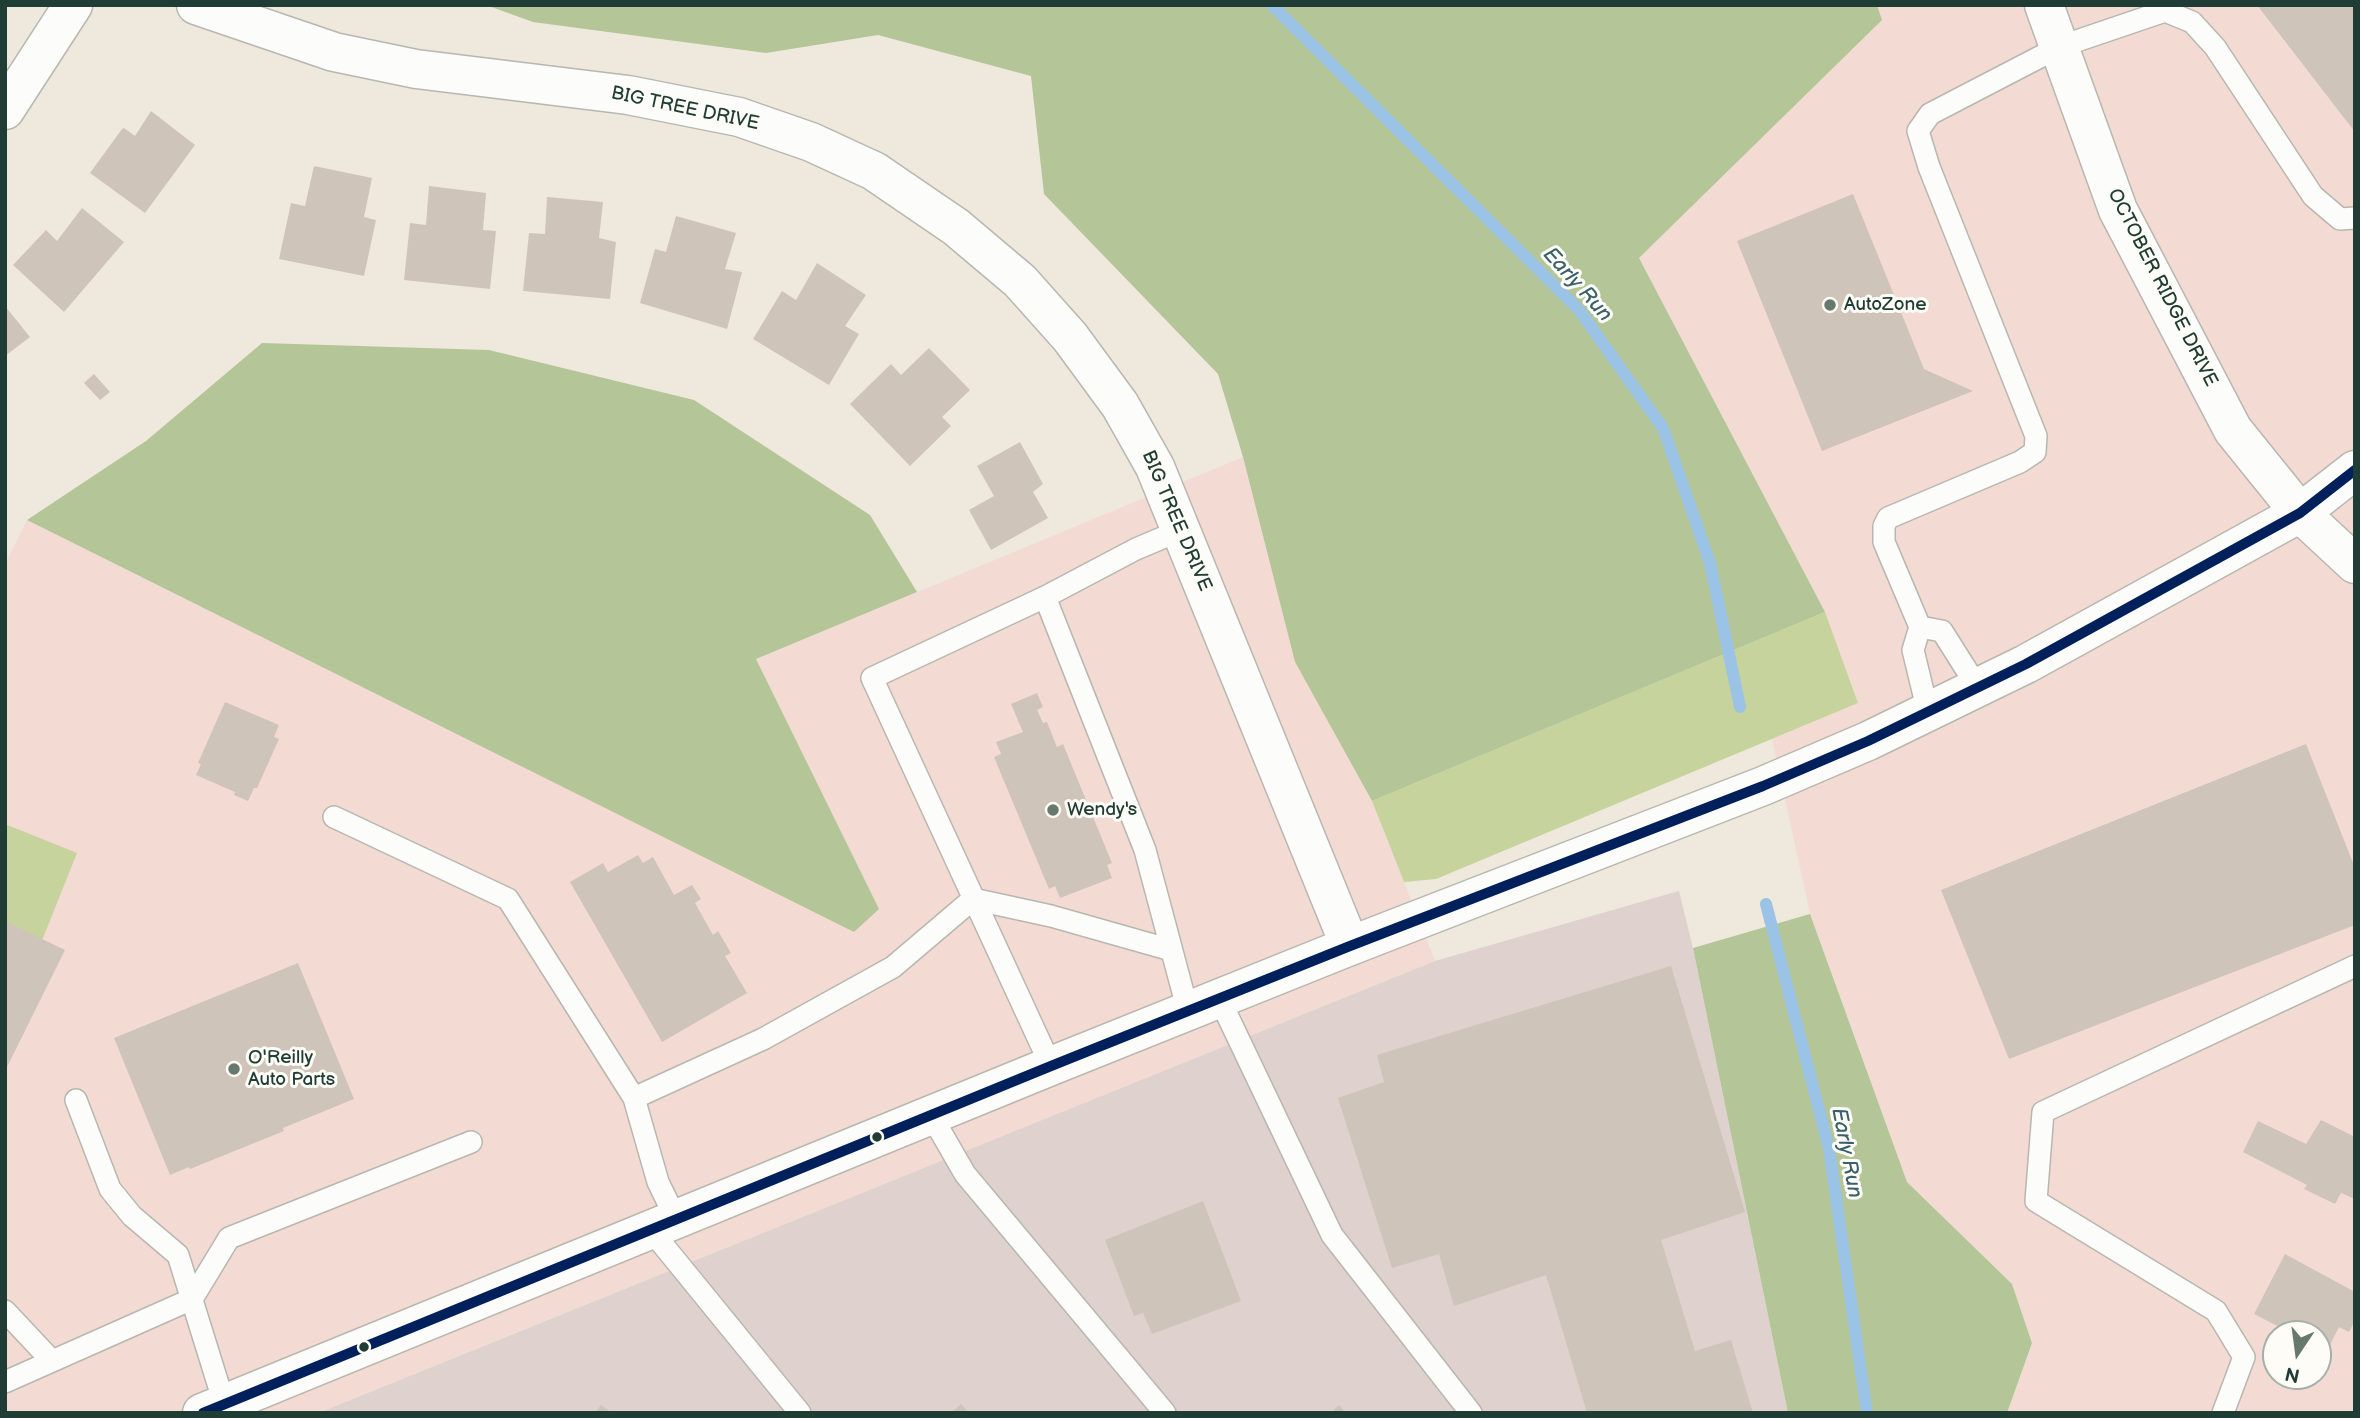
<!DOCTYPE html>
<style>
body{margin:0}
#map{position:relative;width:2360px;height:1418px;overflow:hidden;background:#eee8dd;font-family:"Balsamiq Sans",sans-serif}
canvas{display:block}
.frame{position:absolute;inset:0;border:7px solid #1f3d34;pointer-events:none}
.north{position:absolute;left:2262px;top:1320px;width:70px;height:70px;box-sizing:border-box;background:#fdfcf7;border:2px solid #a4b0a9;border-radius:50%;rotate:193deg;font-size:19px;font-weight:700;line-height:28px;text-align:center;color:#1f3d34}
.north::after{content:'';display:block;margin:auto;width:24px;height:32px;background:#67796f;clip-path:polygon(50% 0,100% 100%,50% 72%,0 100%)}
</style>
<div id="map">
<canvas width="2360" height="1418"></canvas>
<div class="frame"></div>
<div class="north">N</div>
</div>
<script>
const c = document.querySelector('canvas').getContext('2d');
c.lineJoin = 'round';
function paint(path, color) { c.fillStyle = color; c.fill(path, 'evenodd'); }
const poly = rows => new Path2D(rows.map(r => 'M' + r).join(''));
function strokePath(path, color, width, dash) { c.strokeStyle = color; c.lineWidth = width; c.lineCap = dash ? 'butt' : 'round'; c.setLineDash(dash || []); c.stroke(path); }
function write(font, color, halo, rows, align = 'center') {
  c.font = font + ' "Balsamiq Sans",sans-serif'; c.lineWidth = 6; c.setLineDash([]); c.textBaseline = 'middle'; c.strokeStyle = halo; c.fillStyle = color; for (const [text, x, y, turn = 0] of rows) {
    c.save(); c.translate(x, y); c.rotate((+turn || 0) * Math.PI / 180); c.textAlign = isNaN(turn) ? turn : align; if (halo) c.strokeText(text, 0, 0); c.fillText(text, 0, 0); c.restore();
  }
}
paint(poly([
 [1877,5,2355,5,2355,1413,2007,1413,2032,1343,2012,1284,1907,1182,1810,914,1772,739,1858,703,1825,612,1639,258,1881,20],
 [2276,1334,2318,1334,2318,1376,2276,1376],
 [1243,457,1295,662,1372,801,1435,961,317,1413,5,1413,5,1033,76,854,5,824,5,564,27,520,854,931,878,909,756,659]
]), '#f3dbd3');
paint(poly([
 [1679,891,1693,948,1788,1413,318,1413,1435,961]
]), '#dfd1ce');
paint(poly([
 [1825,612,1858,703,1436,879,1404,882,1372,801],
 [5,824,77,853,5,1033]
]), '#c6d39d');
paint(poly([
 [486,5,1877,5,1882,20,1639,258,1825,612,1372,801,1295,662,1243,457,1218,374,1044,194,1031,76,878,35,766,53,533,22],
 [262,343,489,350,694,400,870,515,917,592,756,659,879,909,854,932,27,520,146,441],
 [1810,914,1907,1182,2012,1284,2032,1343,2007,1413,1788,1413,1693,948]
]), '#b4c597');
strokePath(poly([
 [1272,5,1579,310,1663,428,1710,563,1740,707],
 [1766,904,1829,1149,1867,1413]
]), '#9bc3e6', 12);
paint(poly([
 [2257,5,2355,5,2355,132],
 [151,111,195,145,145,213,90,173,122,129,124,128,135,136],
 [314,166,372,178,364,217,376,220,364,276,279,259,291,203,305,206],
 [429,186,486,193,483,230,496,231,490,289,404,280,410,223,426,225],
 [1853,194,1924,369,1973,391,1822,451,1737,241],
 [547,197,603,202,599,238,616,242,610,299,523,291,529,233,545,234],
 [82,208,124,242,64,312,13,265,46,230,57,241],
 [676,216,736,233,725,269,742,272,727,329,640,303,655,249,666,252],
 [817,263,866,295,845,326,859,334,829,385,753,339,782,291,796,300],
 [5,306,30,337,5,356],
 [929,348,970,390,942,417,951,426,910,466,850,404,891,364,901,375],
 [94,374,110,392,100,400,84,383],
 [1020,442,1043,484,1033,492,1048,518,991,550,969,510,994,496,977,466],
 [1037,693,1043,707,1037,710,1043,723,1047,722,1057,747,1063,744,1112,863,1107,865,1112,878,1060,898,1055,886,1049,889,994,757,1001,754,996,742,1023,732,1011,704],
 [225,702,279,725,274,737,279,739,257,788,254,788,248,801,234,795,235,792,196,775,201,764,198,763],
 [2306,744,2355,868,2355,925,2009,1059,1941,890],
 [638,855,643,863,653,857,674,895,692,885,701,899,695,903,713,935,718,931,731,953,725,956,747,993,662,1042,570,882,603,863,608,872],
 [5,921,65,950,5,1071],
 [298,963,354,1099,283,1128,284,1131,190,1169,189,1167,170,1175,114,1038],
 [1671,966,1745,1212,1661,1240,1695,1351,1731,1340,1753,1413,1587,1413,1546,1275,1454,1306,1439,1254,1392,1268,1338,1098,1384,1082,1377,1055],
 [2321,1120,2355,1137,2355,1199,2341,1193,2335,1204,2304,1189,2307,1185,2243,1152,2258,1121,2306,1144],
 [1203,1201,1241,1301,1152,1334,1143,1313,1134,1316,1105,1240],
 [2285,1254,2355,1292,2355,1320,2349,1332,2339,1327,2327,1351,2318,1347,2318,1334,2293,1334,2254,1314],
 [961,1404,969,1413,951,1413],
 [601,1405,612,1413,595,1413],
 [1339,1405,1346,1413,1331,1413]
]), '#cfc4ba');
const service = poly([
 [1045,597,1145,850,1188,1011],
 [1920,627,1884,542,1884,526,1888,518,2020,462,2035,452,2036,436,1929,167,1918,131,1930,114,2059,47,2165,11,2192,22,2215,47,2313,196,2340,219,2355,218],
 [1928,712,1913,650,1920,627,1942,631,1978,688],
 [334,817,508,899,634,1098,658,1182,676,1219],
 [973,899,1051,916,1171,950],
 [1219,998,1332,1235,1471,1413],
 [1051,1066,872,678,1045,597,1136,549,1181,530],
 [634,1098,763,1039,893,967,973,899],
 [76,1100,110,1189,132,1216,178,1255,224,1403],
 [931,1115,965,1174,1165,1413],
 [650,1229,800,1413],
 [5,1311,52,1361],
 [5,1382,192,1299,229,1238,471,1142],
 [2223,1413,2244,1357,2216,1311,2036,1201,2043,1112,2355,966]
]);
const minor = poly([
 [196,5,334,52,416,69,628,95,739,117,811,142,874,171,956,227,1020,281,1070,337,1120,405,1155,467,1350,946],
 [2044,5,2118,210,2233,430,2300,513],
 [5,110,73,5]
]);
const tertiary = poly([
 [2300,513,2355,564]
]);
const primary = poly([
 [202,1413,1051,1066,1350,946,1763,786,1868,741,2026,664,2300,513,2355,470]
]);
strokePath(service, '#b8b7af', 24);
strokePath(minor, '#b8b7af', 41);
strokePath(tertiary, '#b8b7af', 41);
strokePath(primary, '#b8b7af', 41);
strokePath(service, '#fcfcfa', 21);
strokePath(minor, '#fcfcfa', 38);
strokePath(tertiary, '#fcfcfa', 38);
strokePath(primary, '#fcfcfa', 38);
strokePath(poly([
 [203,1413,1051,1066,1350,946,1763,786,1868,741,2026,664,2300,513,2355,470]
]), '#00205b', 10);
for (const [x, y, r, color] of [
 [1830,305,7,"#67796f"],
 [1053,810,7,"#67796f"],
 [234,1069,7,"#67796f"],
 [877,1137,6,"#1f3d34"],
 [364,1347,6,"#1f3d34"]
]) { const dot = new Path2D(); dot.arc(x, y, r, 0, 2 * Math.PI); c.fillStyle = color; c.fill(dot); strokePath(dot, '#fdfcf7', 2.5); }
write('19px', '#1f3d34', '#fdfcf7', [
 ["BIG TREE DRIVE",685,109,12],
 ["OCTOBER RIDGE DRIVE",2162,288,63],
 ["BIG TREE DRIVE",1176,521,67]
]);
write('19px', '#1f3d34', '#fdfcf7', [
 ["AutoZone",1844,305],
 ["Wendy's",1067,810],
 ["O'Reilly",248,1058],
 ["Auto Parts",248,1080]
], 'left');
write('italic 21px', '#3a606b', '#fdfcf7', [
 ["Early Run",1577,285,48],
 ["Early Run",1846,1153,79]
]);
</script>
